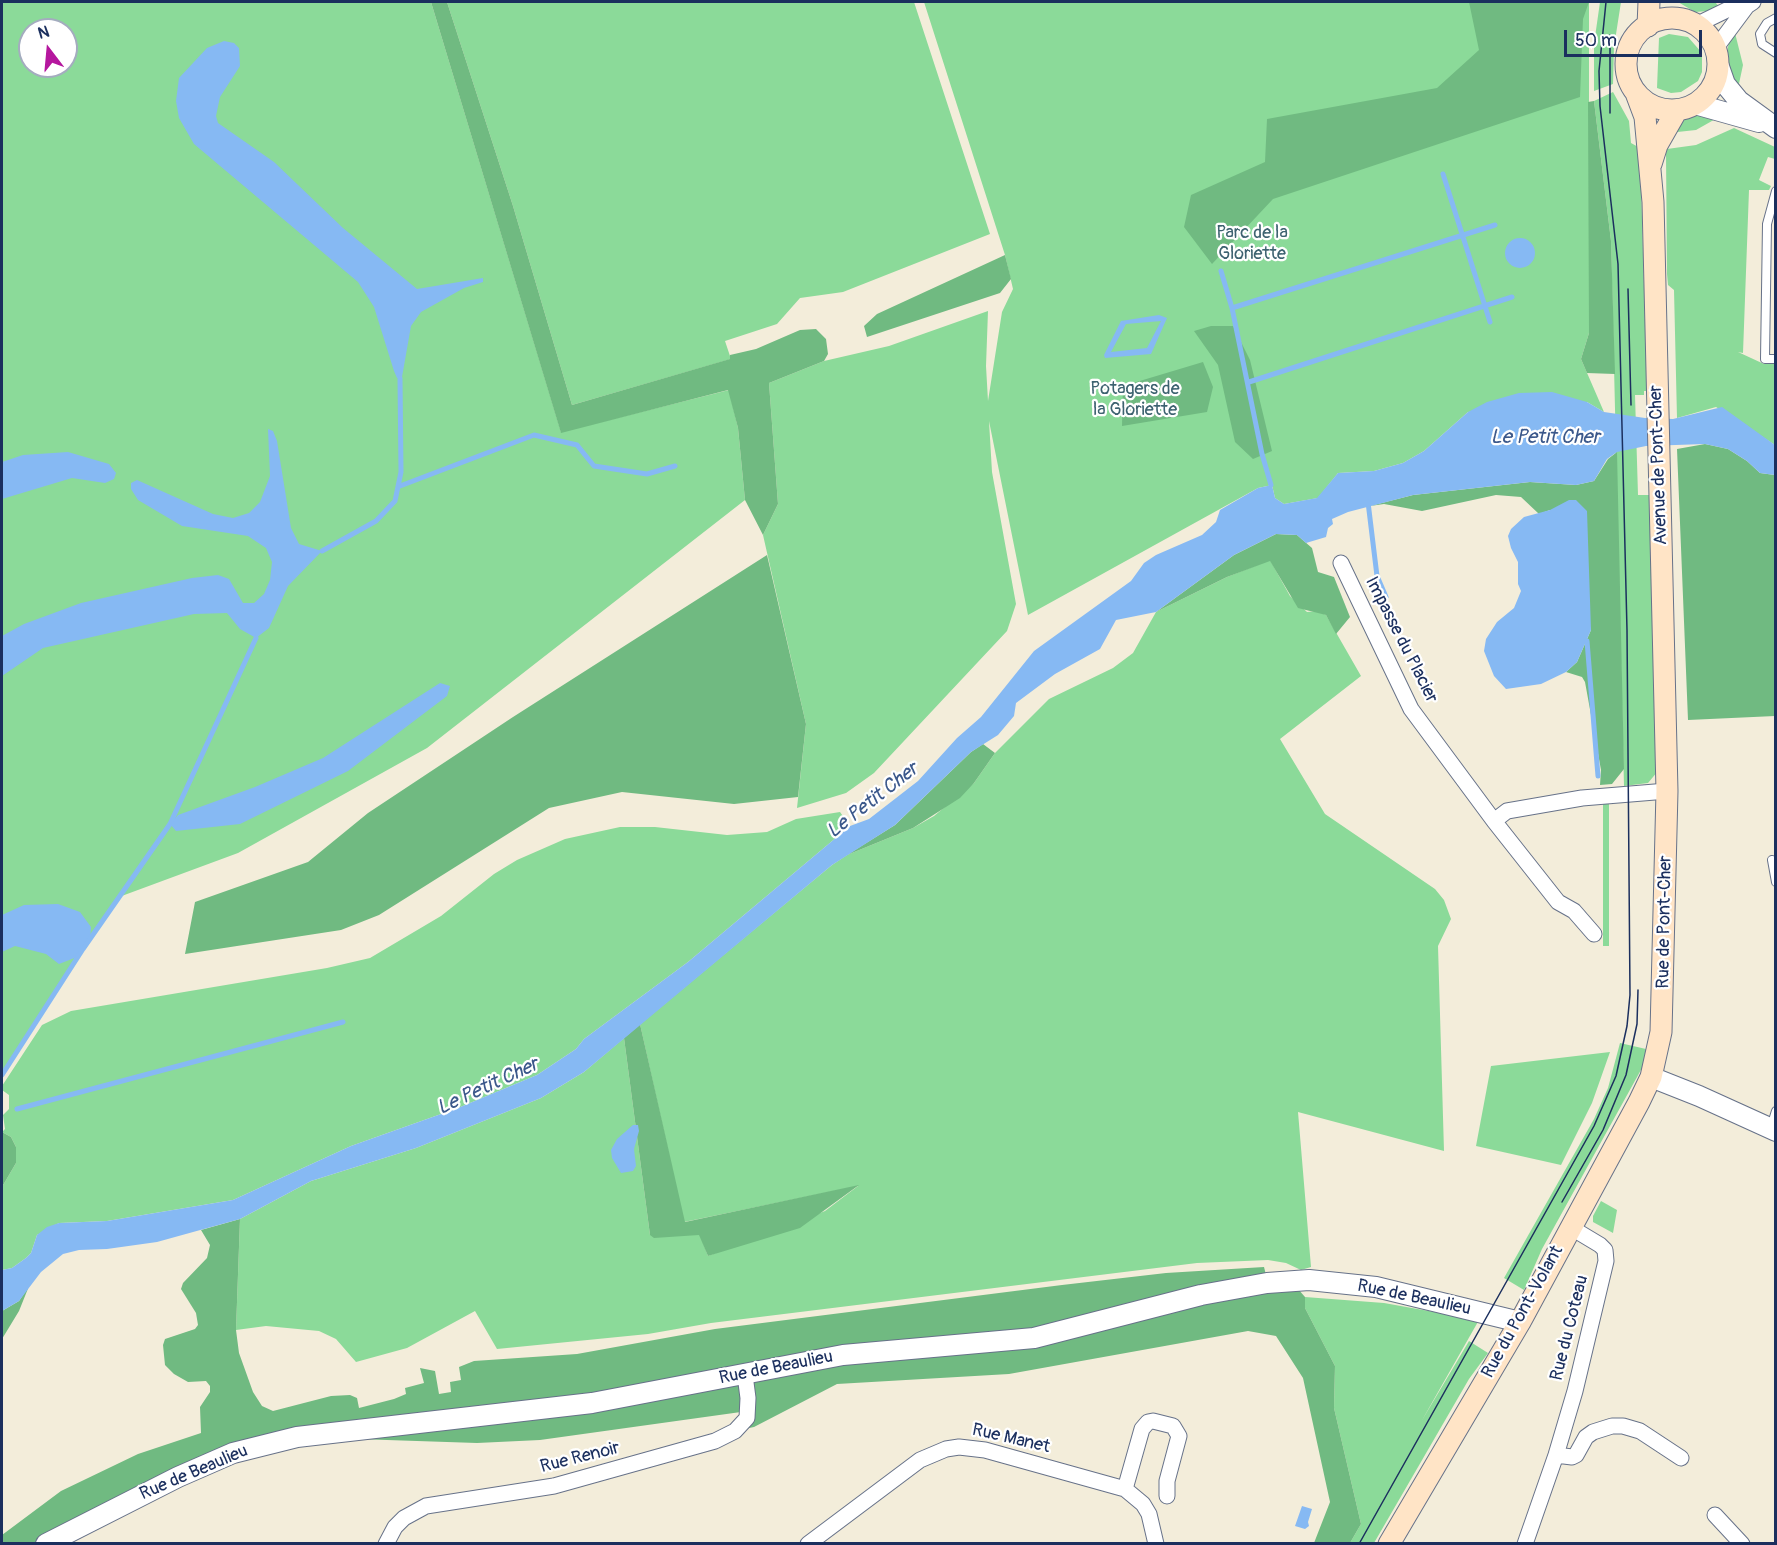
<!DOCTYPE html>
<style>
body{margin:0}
#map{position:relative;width:1777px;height:1545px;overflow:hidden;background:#f3edda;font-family:Pangolin,sans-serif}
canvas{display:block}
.frame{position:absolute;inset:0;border:3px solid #1b2f5e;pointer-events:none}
.north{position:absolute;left:18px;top:18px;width:60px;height:60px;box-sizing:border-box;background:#fff;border:2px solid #a4acbf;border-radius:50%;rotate:344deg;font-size:16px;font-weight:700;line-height:24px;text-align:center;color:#1b2f5e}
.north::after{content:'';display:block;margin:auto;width:21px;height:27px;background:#b5179e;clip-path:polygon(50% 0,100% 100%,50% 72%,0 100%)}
.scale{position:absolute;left:1564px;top:30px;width:138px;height:27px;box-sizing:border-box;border:3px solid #1b2f5e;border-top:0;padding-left:8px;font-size:18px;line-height:21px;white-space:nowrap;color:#1b2f5e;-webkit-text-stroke:4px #fff;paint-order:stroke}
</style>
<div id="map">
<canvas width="1777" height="1545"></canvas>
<div class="frame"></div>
<div class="north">N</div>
<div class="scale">50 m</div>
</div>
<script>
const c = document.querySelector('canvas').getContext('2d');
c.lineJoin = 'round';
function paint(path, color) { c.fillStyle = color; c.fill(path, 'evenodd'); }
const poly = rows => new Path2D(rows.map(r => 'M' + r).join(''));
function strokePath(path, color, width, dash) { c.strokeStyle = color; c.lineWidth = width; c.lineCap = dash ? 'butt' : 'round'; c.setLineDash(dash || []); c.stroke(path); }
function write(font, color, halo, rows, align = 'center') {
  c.font = font + ' Pangolin,sans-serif'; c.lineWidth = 4.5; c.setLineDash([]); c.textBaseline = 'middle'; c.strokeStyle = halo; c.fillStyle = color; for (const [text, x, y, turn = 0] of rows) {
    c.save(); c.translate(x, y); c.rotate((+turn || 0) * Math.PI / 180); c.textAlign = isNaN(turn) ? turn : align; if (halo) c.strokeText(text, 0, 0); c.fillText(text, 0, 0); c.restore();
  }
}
paint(poly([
 [2,2,431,2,561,432,729,390,738,428,745,500,427,748,238,853,119,897,2,1075],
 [30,30,66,30,66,66,30,66],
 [447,2,914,2,990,234,843,292,800,298,777,324,725,341,731,359,572,405,513,206],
 [924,2,1589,2,1589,333,1581,359,1604,412,1587,402,1468,412,1424,451,1403,463,1374,471,1338,473,1318,498,1284,504,1275,498,1272,485,1258,488,1028,615,989,421,992,472,1016,604,1007,631,874,773,846,793,797,808,806,724,763,535,778,504,769,383,824,361,889,346,988,311,986,366,988,401,1002,312,1013,289,1005,255],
 [1600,2,1621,2,1614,47,1613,84,1594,91,1594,44],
 [1678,2,1715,2,1722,10,1695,12],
 [1735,33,1743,65,1737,93,1728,67,1727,54,1729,41],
 [1669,34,1688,37,1702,53,1702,72,1698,81,1681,92,1671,93,1657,88,1659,38],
 [1613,92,1629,121,1631,143,1640,148,1647,391,1644,391,1644,395,1635,395,1638,495,1650,495,1658,771,1648,783,1624,786,1611,241,1594,101],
 [1700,114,1719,117,1696,130,1668,133,1680,120],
 [1734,128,1775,147,1775,159,1768,157,1759,180,1771,186,1769,190,1749,190,1743,353,1738,352,1764,364,1775,364,1775,445,1716,407,1677,418,1674,290,1668,285,1667,274,1666,153,1667,149,1696,145],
 [1270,560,1290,596,1307,612,1318,611,1326,615,1361,676,1280,739,1325,814,1435,889,1444,900,1451,919,1438,946,1444,1151,1298,1112,1311,1267,1301,1270,1286,1263,1268,1260,1197,1263,711,1323,648,1334,497,1349,475,1311,407,1348,356,1362,336,1339,319,1331,266,1326,236,1330,240,1219,311,1181,416,1148,541,1098,584,1072,624,1038,650,1235,700,1235,708,1256,825,1211,858,1186,684,1222,640,1024,832,865,847,855,913,828,934,816,974,783,995,753,1049,699,1113,668,1133,653,1156,612,1227,577],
 [1603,804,1609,804,1609,946,1603,946],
 [840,812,850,826,688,962,584,1039,576,1049,537,1075,458,1108,351,1146,233,1200,107,1221,59,1223,37,1235,31,1253,26,1258,12,1268,2,1270,2,1187,16,1163,16,1147,11,1137,2,1132,5,1129,3,1115,9,1109,9,1095,2,1090,2,1086,42,1025,71,1011,327,968,370,958,441,916,494,874,517,860,565,839,620,827,655,827,727,835,767,832,796,819],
 [1620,1043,1646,1049,1642,1068,1542,1249,1524,1290,1504,1278,1594,1119,1608,1088],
 [1610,1052,1592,1103,1561,1165,1476,1146,1491,1066],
 [1601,1201,1617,1210,1613,1233,1593,1222,1593,1216],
 [1305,1297,1384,1303,1479,1320,1421,1422,1469,1341,1488,1353,1469,1379,1374,1543,1350,1543,1361,1524,1334,1408,1335,1366,1305,1308]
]), '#8bda99');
paint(poly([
 [431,2,447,2,513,206,572,405,730,359,730,355,756,349,800,330,816,329,826,339,828,354,824,361,769,383,778,504,763,535,745,500,738,428,728,390,561,433],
 [1469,2,1589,2,1583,19,1580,97,1273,199,1212,264,1184,227,1191,195,1265,162,1267,119,1437,88,1479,50],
 [1594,101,1611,241,1615,374,1587,373,1581,359,1589,333,1588,102],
 [1005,255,1011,279,1000,293,867,337,864,326,877,314],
 [1211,326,1233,326,1250,360,1272,451,1253,459,1235,442,1218,365,1194,331],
 [1203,362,1213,387,1207,412,1122,426,1123,386],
 [1705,444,1728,449,1747,461,1760,473,1775,475,1775,716,1688,720,1677,449],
 [1617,452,1624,769,1612,784,1600,785,1601,770,1585,682,1582,677,1566,672,1577,662,1591,630,1550,510,1539,514,1521,497,1496,495,1422,511,1384,504,1370,506,1413,495,1530,482,1576,485,1594,481,1608,459],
 [1276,534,1297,535,1312,548,1318,572,1334,577,1350,617,1336,634,1326,615,1298,608,1270,561,1227,577,1156,612,1234,555],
 [767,555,806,724,798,797,734,804,622,792,549,808,379,915,341,930,185,954,195,902,308,862,368,813,513,717],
 [983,744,995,753,974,783,960,798,913,828,847,855,895,825,971,752],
 [640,1024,685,1222,859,1185,800,1228,708,1256,699,1235,654,1238,650,1235,624,1038],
 [2,1132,11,1137,16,1147,16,1163,2,1187],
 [240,1219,236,1330,239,1353,253,1392,262,1406,273,1411,331,1396,350,1395,357,1398,359,1408,394,1399,406,1394,405,1388,424,1383,420,1368,435,1371,439,1394,451,1392,450,1382,461,1380,459,1367,474,1361,577,1354,715,1329,1062,1285,1166,1273,1264,1267,1268,1283,1291,1281,1305,1297,1305,1308,1335,1366,1334,1408,1361,1524,1350,1543,1314,1543,1330,1502,1303,1378,1276,1336,1248,1331,1009,1374,837,1384,754,1427,735,1431,748,1411,540,1440,477,1443,297,1437,263,1445,47,1543,2,1543,2,1535,61,1491,138,1454,201,1433,200,1407,210,1392,210,1386,206,1381,188,1382,174,1374,165,1365,163,1345,165,1339,195,1329,198,1325,196,1313,181,1289,183,1283,207,1258,210,1245,201,1230],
 [29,1286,19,1311,2,1339,2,1311,19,1301]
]), '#70ba81');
paint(poly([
 [224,41,234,43,239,48,240,66,220,97,216,116,218,123,274,162,343,228,417,289,483,278,483,282,464,288,421,312,411,326,402,377,397,378,394,371,374,307,358,282,194,144,179,118,176,101,179,78,207,48],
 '1505 253a15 15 0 1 1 30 0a15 15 0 1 1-30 0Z',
 [1159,315,1167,318,1151,354,1105,358,1104,355,1121,321],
 [1161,321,1147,348,1111,352,1126,324],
 [1552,392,1587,402,1604,412,1645,418,1673,419,1722,407,1775,445,1775,475,1760,473,1747,461,1728,449,1705,444,1646,446,1617,452,1607,459,1594,481,1576,485,1530,482,1413,495,1348,512,1332,519,1333,524,1328,528,1326,537,1306,543,1297,535,1276,534,1234,555,1156,612,1116,620,1100,649,1055,674,1016,703,1014,716,998,735,971,752,895,825,832,865,584,1072,541,1098,416,1148,311,1181,240,1219,157,1242,107,1249,79,1250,63,1254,41,1272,19,1301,2,1311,2,1270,12,1268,26,1258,31,1253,37,1235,47,1227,59,1223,107,1221,233,1200,351,1146,458,1108,537,1075,576,1049,584,1039,688,962,850,826,869,819,918,781,957,738,981,717,1034,651,1131,581,1144,563,1156,555,1202,535,1216,522,1220,510,1258,488,1272,485,1275,498,1284,504,1317,498,1338,473,1374,471,1403,463,1424,451,1468,412,1487,402,1519,393],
 [268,429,273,431,277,441,291,528,299,544,322,551,288,586,269,628,256,638,240,629,227,613,194,614,43,648,2,676,2,636,24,624,81,603,192,578,218,575,229,579,243,603,254,603,264,594,270,580,272,562,266,548,248,536,182,526,138,500,131,489,131,483,137,480,213,514,233,518,249,513,260,502,270,476],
 [68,452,109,464,116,473,114,479,105,483,72,478,2,499,2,462,23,455],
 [1569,500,1576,500,1587,511,1591,630,1577,662,1566,672,1541,684,1506,689,1494,676,1484,651,1486,639,1497,622,1514,608,1521,591,1518,584,1518,562,1511,548,1508,536,1511,529,1524,517,1550,510],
 [440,683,450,686,447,696,348,771,240,824,176,831,170,824,178,815,255,787,323,758],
 [58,904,80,912,91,927,90,940,77,957,59,964,46,954,15,946,2,952,2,915,24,905],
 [633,1125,638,1125,639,1131,634,1149,636,1166,633,1171,621,1173,612,1158,611,1150,617,1139],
 [1302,1506,1312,1509,1308,1522,1309,1526,1305,1529,1295,1526]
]), '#86b9f3');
strokePath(poly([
 [1443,174,1490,322],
 [1221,271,1232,308,1262,454,1271,485],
 [1232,308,1495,225],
 [1249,382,1512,297],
 [400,486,534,435,577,445,594,466,647,474,675,466],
 [1368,502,1377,576,1386,597],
 [322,551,376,521,395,501,401,472,400,378],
 [1587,641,1598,776],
 [2,1075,83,949,170,824,256,638],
 [17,1109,343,1022]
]), '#86b9f3', 5);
const service = poly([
 [1776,18,1767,23,1760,34,1762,44,1776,53],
 [1776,191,1767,224,1765,359,1776,359],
 [1772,860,1776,882],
 [1771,1127,1776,1111]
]);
const minor = poly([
 [1696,25,1737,5,1747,6,1753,2],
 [1715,49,1747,6],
 [1341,563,1411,709,1494,821,1558,902,1574,911,1594,934],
 [1494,821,1507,811,1582,798,1667,791],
 [1556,1455,1572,1457,1576,1455,1586,1437,1593,1432,1612,1426,1623,1426,1640,1431,1681,1458],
 [1125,1489,1142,1429,1148,1422,1153,1421,1173,1426,1179,1436,1167,1481,1167,1496],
 [1715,1515,1742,1544],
 [386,1544,395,1527,404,1518,426,1506,554,1486,715,1441,735,1431,747,1418,748,1398,745,1375],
 [808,1544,920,1460,946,1449,959,1447,985,1450,1125,1489,1143,1504,1149,1514,1156,1544],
 [1525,1544,1556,1455,1575,1391,1606,1261,1605,1250,1600,1245,1570,1227]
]);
const tertiary = poly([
 [1718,64,1725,84,1739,101,1776,128],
 [1695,104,1759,122],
 [1651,1077,1699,1096,1776,1131],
 [46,1544,178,1477,233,1453,297,1437,592,1403,843,1355,1034,1338,1201,1295,1267,1283,1309,1280,1376,1287,1520,1322]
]);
const secondary = poly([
 '1626 64a46 46 0 1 1 92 0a46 46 0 1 1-92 0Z',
 [1648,26,1649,2],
 [1651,164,1657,145,1677,110],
 [1389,1544,1520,1322,1639,1102,1651,1077,1661,1032,1667,791,1653,202,1645,117,1636,93]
]);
strokePath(service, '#677289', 10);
strokePath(minor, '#677289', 17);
strokePath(tertiary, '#677289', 22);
strokePath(secondary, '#677289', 23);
strokePath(service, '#fff', 8);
strokePath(minor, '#fff', 15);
strokePath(tertiary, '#fff', 20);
strokePath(secondary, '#ffe4c6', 21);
strokePath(poly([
 [1610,113,1610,35],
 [1628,289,1631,405],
 [1562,1202,1603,1130,1626,1075,1637,1024,1638,990],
 [1359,1544,1594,1126,1616,1076,1627,1026,1630,995,1627,630,1618,264,1600,106,1599,71,1606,2]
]), '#1b2f5e', 1.5);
write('18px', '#3d6270', '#fff', [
 ["Parc de la",1252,233],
 ["Gloriette",1252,254],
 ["Potagers de",1135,389],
 ["la Gloriette",1135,410]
]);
write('18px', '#1b2f5e', '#fff', [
 ["Avenue de Pont-Cher",1659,465,-92],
 ["Impasse du Placier",1401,640,63],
 ["Rue de Pont-Cher",1665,922,-89],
 ["Rue de Beaulieu",1414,1298,12],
 ["Rue du Pont-Volant",1523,1312,-61],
 ["Rue du Coteau",1570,1328,-76],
 ["Rue de Beaulieu",776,1368,-11],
 ["Rue Manet",1011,1439,13],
 ["Rue Renoir",580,1458,-14],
 ["Rue de Beaulieu",194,1473,-23]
]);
write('italic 20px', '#3b588b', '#fff', [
 ["Le Petit Cher",1545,438],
 ["Le Petit Cher",873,801,-38],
 ["Le Petit Cher",488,1087,-25]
]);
</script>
